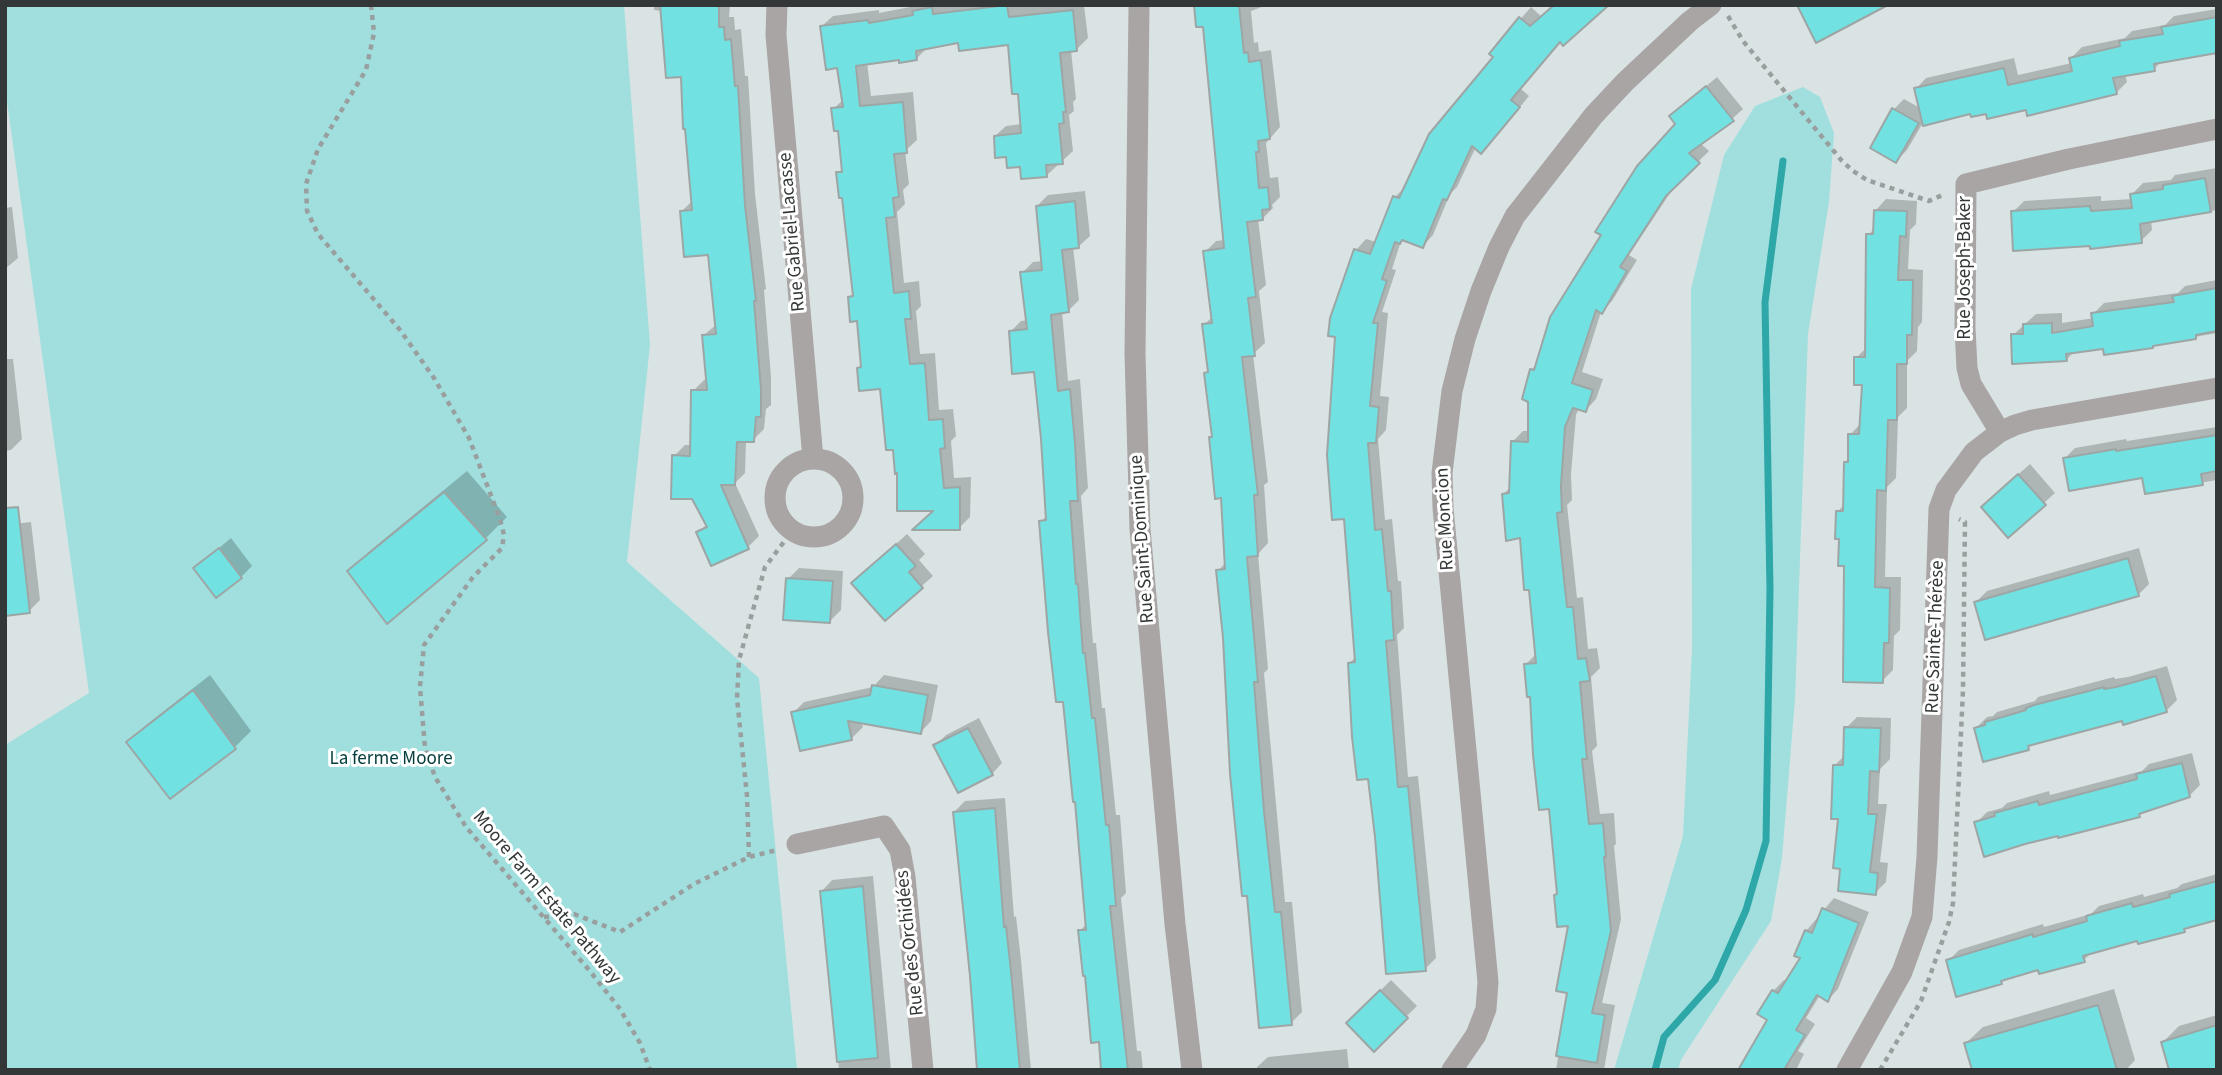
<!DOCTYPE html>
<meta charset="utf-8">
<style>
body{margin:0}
#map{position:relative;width:2222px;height:1075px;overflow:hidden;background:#dae3e3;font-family:"Source Sans 3",sans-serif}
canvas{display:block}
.frame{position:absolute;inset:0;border:7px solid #343737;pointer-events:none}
</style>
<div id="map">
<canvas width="2222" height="1075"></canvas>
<div class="frame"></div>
</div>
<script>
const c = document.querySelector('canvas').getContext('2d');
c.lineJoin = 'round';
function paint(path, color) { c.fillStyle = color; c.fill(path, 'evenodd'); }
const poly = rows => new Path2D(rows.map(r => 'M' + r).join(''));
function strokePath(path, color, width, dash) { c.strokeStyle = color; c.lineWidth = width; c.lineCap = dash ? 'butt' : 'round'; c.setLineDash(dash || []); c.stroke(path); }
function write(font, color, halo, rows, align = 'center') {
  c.font = font + ' "Source Sans 3",sans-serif'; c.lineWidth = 6; c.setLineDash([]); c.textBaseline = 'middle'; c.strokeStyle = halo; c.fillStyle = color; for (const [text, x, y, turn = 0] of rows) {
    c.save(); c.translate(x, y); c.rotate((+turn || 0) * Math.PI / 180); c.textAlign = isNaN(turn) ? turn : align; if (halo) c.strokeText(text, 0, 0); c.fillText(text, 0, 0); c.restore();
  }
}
paint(poly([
 [5,5,624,5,650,345,627,562,759,678,797,1070,5,1070,5,745,89,693,5,87],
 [1803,87,1820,97,1834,133,1829,202,1808,334,1795,699,1782,858,1771,921,1703,1026,1681,1060,1678,1070,1614,1070,1683,836,1692,649,1691,289,1724,155,1755,106]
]), '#a0dfde');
paint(poly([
 [654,5,730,5,729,17,734,17,735,30,741,29,745,76,748,76,755,194,766,289,764,290,771,377,771,405,766,409,764,429,753,440,746,440,745,473,735,483,759,536,748,547,698,533,707,524,674,456,685,445,692,445,693,391,704,380,708,380,704,335,717,324,710,253,681,212,693,200,683,75,662,11,654,10],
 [920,5,1019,5,1019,7,1084,5,1088,38,1077,49,1071,50,1076,99,1073,102,1074,111,1069,115,1073,151,1047,175,1021,165,1008,155,995,136,1006,126,1022,124,1019,92,1009,43,959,41,928,47,917,58,900,58,867,62,871,96,913,92,917,140,905,151,909,184,903,190,905,204,897,212,904,283,919,281,921,306,916,311,920,354,935,353,939,410,953,409,956,436,951,441,954,478,971,477,970,517,959,528,936,510,899,472,881,388,859,368,863,364,859,319,850,297,854,293,843,196,838,173,844,167,840,129,833,109,844,99,839,66,822,26,833,16,879,10,879,13],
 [1196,5,1267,5,1251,11,1254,43,1258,42,1259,52,1271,50,1280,127,1266,143,1270,178,1278,177,1280,197,1272,205,1273,208,1262,219,1258,219,1266,285,1259,291,1265,343,1253,354,1268,482,1264,485,1268,543,1258,554,1268,669,1264,673,1285,902,1292,902,1302,1012,1291,1023,1218,571,1226,562,1222,496,1210,438,1213,435,1206,374,1209,370,1204,325,1213,316,1205,252,1216,241,1225,240,1205,25],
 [1531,7,1542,17,1561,41,1521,89,1529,96,1492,141,1476,147,1457,187,1450,194,1433,235,1423,246,1402,238,1392,269,1396,270,1382,312,1388,313,1380,396,1389,397,1386,430,1378,439,1385,520,1392,519,1398,581,1401,581,1404,628,1397,635,1408,777,1418,776,1436,958,1425,969,1370,777,1349,663,1356,657,1356,250,1366,239,1376,242,1395,197,1406,186,1495,57,1491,53],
 [2217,9,2217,51,2162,61,2154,69,2125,74,2127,82,2116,93,2027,108,1971,112,1924,121,1907,150,1896,161,1893,110,1904,99,1920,108,1916,89,1926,78,2014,58,2018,75,2072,63,2071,58,2082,47,2125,38,2132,31,2165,25,2174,16],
 [1717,77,1743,109,1732,119,1700,143,1709,151,1676,184,1629,255,1637,260,1612,301,1601,312,1582,372,1603,379,1596,399,1586,410,1579,408,1576,415,1571,474,1572,500,1567,505,1577,598,1583,597,1588,649,1597,648,1600,668,1591,677,1597,746,1592,751,1600,814,1614,813,1616,844,1614,846,1621,919,1602,1003,1615,1005,1604,1070,1556,1070,1569,992,1570,924,1558,893,1550,807,1525,665,1537,653,1531,588,1521,536,1503,494,1511,487,1512,442,1523,431,1530,431,1532,369,1538,363,1677,124,1671,116],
 [2217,168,2217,210,2151,221,2152,230,2141,241,2091,245,2013,212,2024,201,2101,196,2101,201,2132,199,2132,194,2143,183,2171,180,2175,175],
 [1085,191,1090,236,1079,246,1073,247,1079,300,1068,311,1062,311,1068,381,1080,379,1088,488,1081,496,1093,643,1096,643,1102,708,1105,708,1116,815,1120,815,1126,893,1121,898,1137,1051,1141,1051,1143,1070,1103,1070,1100,1040,1080,931,1087,923,1077,800,1041,522,1047,515,1043,439,1035,371,1011,331,1021,321,1028,320,1022,273,1033,262,1043,261,1037,206,1048,195],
 [1886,199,1917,201,1916,224,1910,230,1908,269,1923,270,1922,322,1918,327,1917,351,1907,361,1907,408,1898,417,1896,478,1887,487,1885,577,1901,577,1900,630,1894,636,1893,670,1882,681,1846,564,1838,511,1844,505,1845,462,1849,458,1850,435,1861,423,1864,383,1856,358,1867,347,1868,235,1875,228,1876,210],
 [12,207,18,258,5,269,5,208],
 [2217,280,2217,333,2155,344,2104,347,2074,352,2066,360,2013,335,2036,314,2062,313,2062,323,2094,318,2093,314,2104,303,2178,293,2185,286],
 [5,359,13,359,22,439,11,450,5,451],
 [2217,427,2217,480,2146,492,2144,476,2064,459,2075,448,2126,439,2127,441],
 [2030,464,2055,493,2008,535,1994,496],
 [467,471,507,517,485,539,350,571,371,550],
 [31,522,40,600,29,611,5,525],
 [907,534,925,554,919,560,933,576,885,619,864,573],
 [231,538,252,566,241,577,195,568],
 [2139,548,2149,584,2138,595,1976,602,1987,591],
 [799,568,843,571,841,610,830,621,788,579],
 [2167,666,2177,700,2166,711,2123,719,2034,742,2028,749,1976,728,1987,717,1993,716,1997,712,2035,701,2038,697,2114,677,2115,679,2128,677],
 [210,675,251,731,235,747,171,797,129,742,145,726],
 [884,675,938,685,931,721,921,732,861,721,863,727,852,738,802,749,793,713,804,702,873,687],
 [1857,717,1891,718,1890,759,1880,769,1878,804,1887,804,1880,862,1888,863,1886,882,1875,893,1842,867,1840,818,1835,765,1845,755,1846,728],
 [979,718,1002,763,992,774,935,746,946,735],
 [2192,753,2200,785,2189,796,2143,811,2139,815,2059,834,1976,823,1987,812,2002,808,2007,803,2049,791,2050,795,2142,771,2149,764],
 [1005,798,1014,917,1016,916,1021,960,1031,1070,978,1070,954,812,965,801],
 [2217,874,2217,918,2188,926,2184,930,2138,939,2092,952,2084,960,2039,968,2007,977,2001,983,1948,961,1959,950,2043,924,2044,927,2091,914,2099,906,2143,894,2144,897,2177,888,2182,884],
 [873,876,891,1070,839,1070,822,891,832,880],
 [1834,898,1869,912,1838,989,1828,1000,1820,995,1806,1018,1815,1024,1798,1051,1804,1054,1796,1070,1740,1070,1769,1019,1773,991,1784,980,1787,982,1802,957,1806,931],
 [1391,980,1417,1006,1374,1049,1348,1023],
 [2114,989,2135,1060,2126,1070,1974,1070,1966,1043,1983,1027],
 [2217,1015,2217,1070,2163,1042,2179,1026],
 [1347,1049,1349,1070,1257,1070,1257,1067,1268,1057]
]), '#0003');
strokePath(poly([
 [1655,1070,1664,1037,1715,980,1746,910,1766,841,1770,590,1765,302,1783,161]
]), '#2da7a8', 7);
const building = poly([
 [660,5,719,5,719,27,724,27,725,40,731,39,735,86,738,86,745,205,756,301,754,301,761,389,761,417,756,417,754,442,737,442,735,485,721,485,749,549,711,566,696,532,707,527,692,499,671,499,672,455,690,456,691,390,707,390,702,335,716,334,708,255,684,257,680,211,692,210,685,129,683,129,681,77,666,78,660,5],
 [1007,5,1009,17,1073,10,1077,51,1060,53,1066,112,1063,112,1064,123,1059,124,1063,164,1046,165,1047,177,1021,179,1020,167,1007,168,1006,157,995,158,994,136,1021,133,1018,94,1012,94,1008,45,959,51,958,43,916,51,917,60,899,63,899,60,856,66,860,106,903,102,907,153,894,154,899,197,893,198,895,217,886,218,894,293,909,291,911,319,905,319,910,364,925,363,929,420,943,419,945,448,940,449,944,488,960,487,960,530,912,530,933,511,897,511,897,473,895,474,893,450,886,450,880,389,859,391,857,368,861,367,857,321,850,322,848,297,853,296,842,198,839,198,836,172,842,172,838,131,834,131,831,108,843,107,837,68,826,70,820,26,868,20,869,23,913,15,912,11,932,7,933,14,1007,5],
 [1194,5,1239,5,1244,53,1248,52,1249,62,1261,60,1270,139,1258,141,1259,152,1256,152,1259,188,1268,187,1270,209,1262,210,1263,220,1247,222,1256,297,1248,298,1255,356,1242,357,1258,495,1254,495,1258,556,1247,557,1258,682,1254,682,1264,811,1275,912,1281,912,1292,1025,1259,1028,1247,896,1242,896,1230,774,1223,638,1216,570,1225,569,1221,498,1215,499,1209,437,1212,437,1204,373,1208,372,1202,324,1212,323,1203,251,1224,248,1203,27,1196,27,1194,5],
 [1554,5,1609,5,1563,46,1560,42,1511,100,1520,107,1481,154,1472,146,1447,200,1443,199,1423,248,1402,240,1400,244,1395,242,1382,279,1387,281,1373,323,1378,323,1370,406,1379,407,1376,443,1368,443,1375,530,1382,529,1388,591,1391,591,1394,640,1386,641,1398,787,1408,786,1426,971,1386,974,1375,837,1368,779,1357,780,1352,737,1348,663,1355,662,1344,519,1332,520,1327,455,1335,337,1328,336,1330,318,1354,249,1370,254,1393,196,1399,198,1429,134,1493,57,1489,54,1519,17,1530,26,1554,5],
 [1797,5,1888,5,1816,43,1797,5],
 [2217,17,2217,53,2154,64,2155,71,2113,78,2117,94,2027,116,2026,110,1987,119,1986,114,1971,117,1970,114,1923,126,1914,88,2004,68,2008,85,2072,71,2069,58,2120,46,2119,41,2163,34,2161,27,2217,17],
 [1706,86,1734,121,1689,153,1700,163,1666,196,1620,267,1627,271,1602,314,1596,310,1572,383,1593,390,1586,412,1573,408,1565,427,1561,486,1562,512,1557,513,1567,607,1573,607,1578,659,1586,658,1590,681,1580,682,1587,759,1582,759,1589,824,1603,823,1606,857,1604,857,1611,931,1592,1013,1605,1015,1597,1063,1556,1056,1567,993,1556,991,1568,926,1557,927,1554,895,1557,894,1549,809,1539,810,1533,755,1530,697,1527,697,1524,664,1536,663,1529,590,1524,590,1520,538,1506,541,1502,494,1509,493,1511,441,1528,442,1528,402,1522,399,1530,369,1534,370,1550,317,1601,235,1595,232,1637,166,1675,124,1669,116,1706,86],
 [1892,108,1919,123,1896,163,1870,148,1892,108],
 [2205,178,2211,212,2140,224,2142,243,2090,249,2090,246,2013,251,2011,211,2090,206,2091,211,2132,208,2130,194,2163,189,2163,185,2205,178],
 [1075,201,1079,248,1062,250,1069,312,1051,315,1058,391,1070,389,1075,443,1078,501,1070,501,1076,584,1078,584,1083,653,1085,653,1092,718,1095,718,1106,825,1109,825,1116,906,1110,906,1128,1070,1101,1070,1099,1042,1091,1043,1085,976,1083,976,1078,930,1086,930,1075,802,1073,802,1063,702,1056,702,1048,632,1039,521,1046,520,1041,439,1034,372,1012,374,1009,331,1027,329,1020,272,1042,270,1036,206,1075,201],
 [1874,210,1907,211,1906,237,1900,236,1898,280,1913,280,1912,335,1907,335,1907,364,1897,364,1897,420,1888,420,1886,491,1877,490,1875,587,1890,588,1889,643,1884,643,1883,683,1843,682,1844,566,1838,566,1839,539,1835,539,1836,511,1843,511,1844,462,1848,462,1848,434,1859,434,1862,385,1854,385,1854,357,1865,357,1866,234,1873,234,1874,210],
 [2217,288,2217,331,2196,335,2196,339,2153,346,2153,348,2104,355,2103,349,2066,354,2067,361,2012,364,2011,334,2023,334,2023,324,2052,323,2052,333,2093,326,2091,313,2174,302,2172,296,2217,288],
 [2217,435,2217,471,2201,474,2203,485,2145,494,2142,478,2069,491,2063,458,2116,449,2116,451,2217,435],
 [2018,474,2046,505,2008,538,1981,507,2018,474],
 [444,492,487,540,387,624,347,571,444,492],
 [18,507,30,613,5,616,5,508,18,507],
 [896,544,916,566,909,572,923,588,885,621,851,583,896,544],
 [219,548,242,578,216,598,193,568,219,548],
 [2128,558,2139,596,1985,640,1974,602,2128,558],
 [786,578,833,581,830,623,783,620,786,578],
 [2156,676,2167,712,2123,725,2122,721,2028,746,2029,750,1983,762,1974,728,1985,725,1985,722,2026,710,2026,708,2034,705,2104,687,2104,689,2116,687,2156,676],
 [872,685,928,695,921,734,848,721,852,740,800,751,791,712,870,695,872,685],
 [193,690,236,749,170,799,126,742,193,690],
 [1844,727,1881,728,1879,772,1870,771,1868,814,1877,814,1870,872,1878,873,1876,895,1838,891,1840,869,1833,868,1838,819,1831,819,1833,765,1843,765,1844,727],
 [968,728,993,775,958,793,933,745,968,728],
 [2182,763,2190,797,2139,814,2140,817,2058,838,2058,836,2025,844,1984,857,1974,822,1995,816,1994,813,2038,801,2039,805,2137,779,2136,774,2182,763],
 [995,808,1004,927,1006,926,1011,971,1020,1070,977,1070,970,976,953,812,995,808],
 [2217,881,2217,920,2184,929,2185,932,2138,944,2137,941,2083,956,2085,962,2039,974,2038,970,2001,981,2002,984,1956,997,1946,960,2033,934,2033,937,2087,921,2086,916,2132,903,2133,907,2152,902,2170,897,2169,894,2217,881],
 [863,886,878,1058,837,1062,820,891,863,886],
 [1822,908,1859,923,1828,1002,1817,995,1796,1030,1805,1035,1784,1070,1738,1070,1767,1020,1757,1014,1772,990,1778,993,1800,958,1794,956,1805,930,1812,933,1822,908],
 [1380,990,1408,1018,1374,1052,1346,1023,1380,990],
 [2098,1005,2117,1070,1972,1070,1964,1043,2098,1005],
 [2217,1025,2217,1070,2169,1070,2161,1042,2217,1025]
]);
paint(building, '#71e1e1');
strokePath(building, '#9da5a5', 2);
strokePath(poly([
 [371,5,374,33,366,70,318,149,306,184,307,211,318,234,400,330,434,378,469,438,500,519,504,535,502,548,473,577,424,645,420,687,425,748,435,777,466,827,589,970,620,1009,640,1043,650,1070],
 [1728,16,1743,41,1842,161,1853,171,1867,180,1929,201,1945,194],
 [749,857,747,796,737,698,739,660,765,567,792,531],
 [544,917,574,914,620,932,694,884,749,857,777,850],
 [1880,1070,1921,1001,1949,922,1953,903,1963,690,1965,522,1959,519]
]), '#999f9f', 4.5, [5, 5]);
strokePath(poly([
 [777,5,776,35,813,459],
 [1139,5,1135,354,1140,529,1175,924,1192,1070],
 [2000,432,1971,384,1967,368,1965,328,1966,184,2069,159,2217,129],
 '775 498a39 39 0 1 1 78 0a39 39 0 1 1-78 0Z',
 [797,844,884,826,900,850,905,877,923,1070],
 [1452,1070,1476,1035,1486,1009,1488,982,1443,508,1442,473,1452,391,1465,339,1481,291,1499,247,1515,216,1594,115,1625,82,1690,21,1711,5],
 [1847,1070,1902,972,1922,917,1927,857,1939,509,1946,490,1974,452,2000,432,2015,425,2032,420,2217,388]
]), '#a9a5a4', 21);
write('19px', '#343737', '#fff', [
 ["Rue Gabriel-Lacasse",793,232,-95],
 ["Rue Joseph-Baker",1966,268,-90],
 ["Rue Moncion",1446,519,-93],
 ["Rue Saint-Dominique",1143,539,-94],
 ["Rue Sainte-Thérèse",1936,637,-88],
 ["Moore Farm Estate Pathway",546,898,50],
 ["Rue des Orchidées",911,943,-96]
]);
write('19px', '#053d3d', '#fff', [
 ["La ferme Moore",391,760]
]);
</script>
